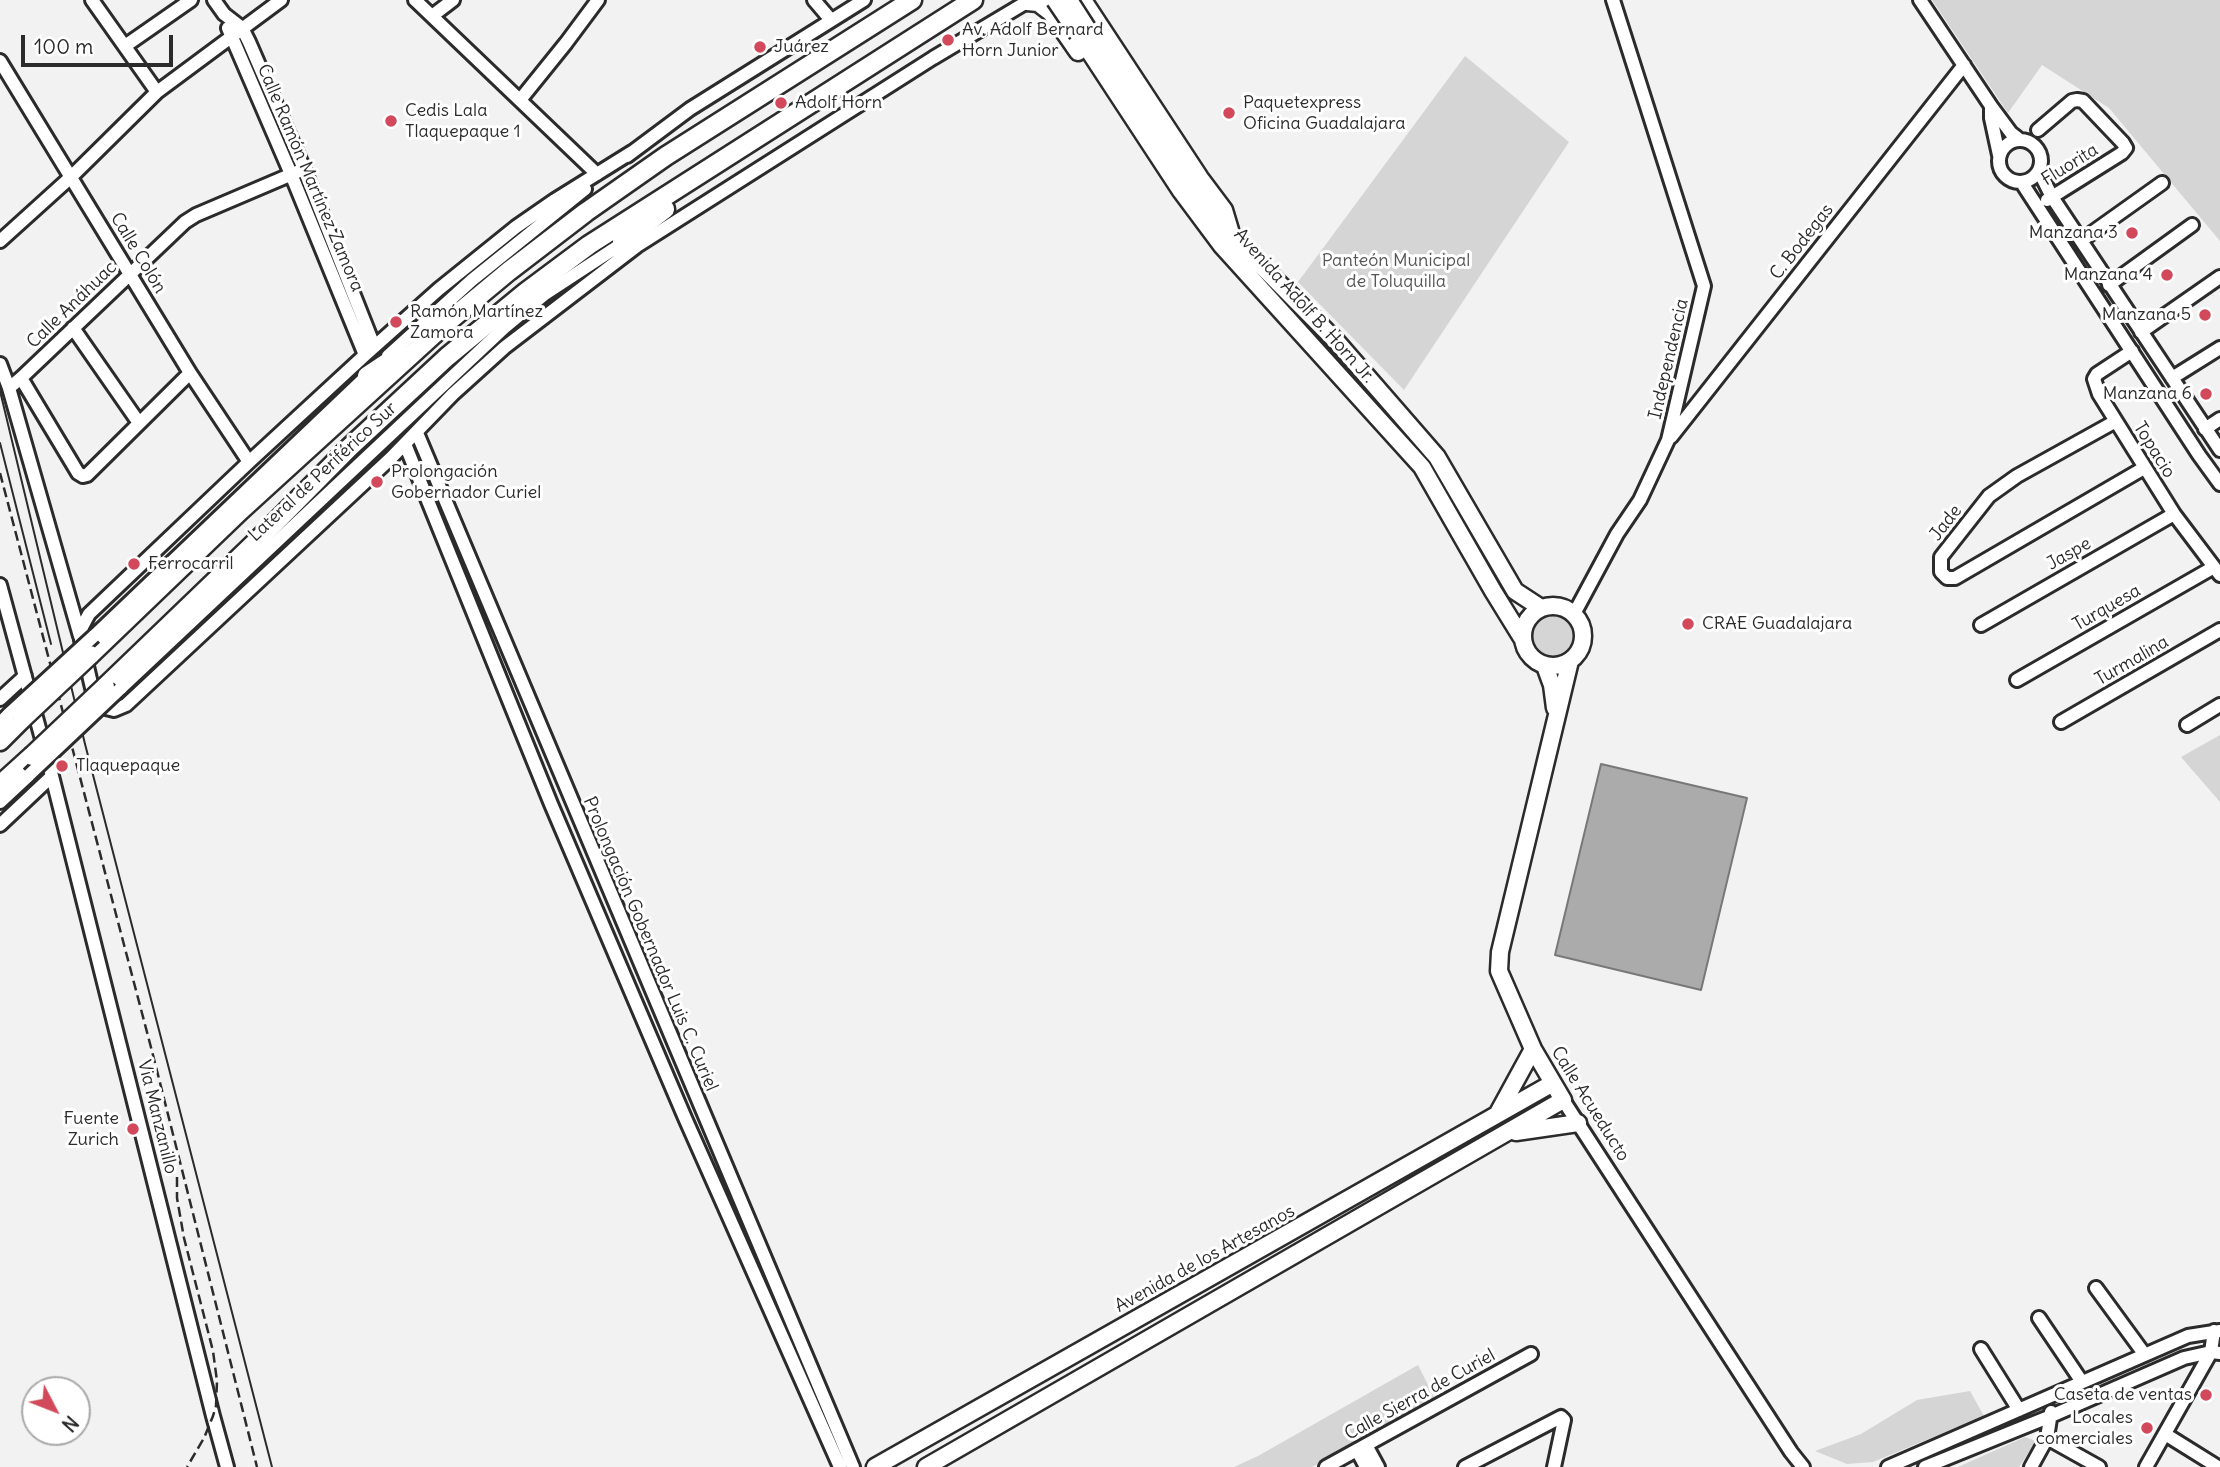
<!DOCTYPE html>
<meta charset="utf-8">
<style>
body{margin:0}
#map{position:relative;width:2220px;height:1467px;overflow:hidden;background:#f2f2f2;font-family:Delius,sans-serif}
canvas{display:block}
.north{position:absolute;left:21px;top:1376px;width:70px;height:70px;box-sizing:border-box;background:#fff;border:2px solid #aaa;border-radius:50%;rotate:132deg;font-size:19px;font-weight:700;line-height:28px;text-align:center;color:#2b2b2b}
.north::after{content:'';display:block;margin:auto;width:24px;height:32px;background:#d1495b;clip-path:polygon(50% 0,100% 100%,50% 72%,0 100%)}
.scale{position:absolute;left:21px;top:35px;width:152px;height:32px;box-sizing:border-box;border:4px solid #2b2b2b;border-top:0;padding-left:9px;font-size:21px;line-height:24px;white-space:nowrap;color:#2b2b2b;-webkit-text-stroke:5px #fff;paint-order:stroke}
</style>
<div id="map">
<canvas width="2220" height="1467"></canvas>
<div class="north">N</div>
<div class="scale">100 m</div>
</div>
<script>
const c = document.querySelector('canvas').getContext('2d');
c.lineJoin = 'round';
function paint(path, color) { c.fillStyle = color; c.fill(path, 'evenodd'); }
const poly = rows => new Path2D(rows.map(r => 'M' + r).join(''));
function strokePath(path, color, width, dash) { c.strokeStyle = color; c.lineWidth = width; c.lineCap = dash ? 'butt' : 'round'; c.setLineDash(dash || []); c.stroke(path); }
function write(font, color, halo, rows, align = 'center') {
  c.font = font + ' Delius,sans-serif'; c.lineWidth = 6; c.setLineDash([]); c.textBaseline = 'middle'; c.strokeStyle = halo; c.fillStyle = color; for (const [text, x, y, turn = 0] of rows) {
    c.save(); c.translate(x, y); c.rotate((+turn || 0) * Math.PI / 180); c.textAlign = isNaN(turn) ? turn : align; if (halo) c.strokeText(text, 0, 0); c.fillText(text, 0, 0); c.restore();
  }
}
paint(poly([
 [1932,0,2220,0,2220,241,2109,108,2042,65,2008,113],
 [1465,56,1569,142,1404,390,1298,282],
 '1531 636a22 22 0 1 1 44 0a22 22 0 1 1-44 0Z',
 [2220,735,2220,802,2181,757],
 [1418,1365,1436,1401,1312,1467,1234,1467,1258,1456],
 [1970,1391,1984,1416,1873,1462,1847,1464,1815,1451,1861,1434,1917,1400],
 [2025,1437,2036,1441,2019,1467,1958,1467]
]), '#d5d5d5');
const water = poly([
 [1601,764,1747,798,1701,990,1555,955,1601,764]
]);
paint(water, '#ababab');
strokePath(water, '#787878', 2);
const minor = poly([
 [92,0,157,92],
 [214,0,224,14,242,28,249,42,304,169,374,346],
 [415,0,597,174],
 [814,0,831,20],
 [1920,0,1991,106,2011,133,2020,140],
 [432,16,453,0],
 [228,28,291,174,365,355],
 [125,46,191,0],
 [0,61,190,373,249,462],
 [520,100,566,43,598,0],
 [1991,106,1991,118,1999,155],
 [2038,130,2072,101,2077,100,2083,101,2123,143,2126,148,2122,153,2047,200],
 '1999 161a21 21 0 1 1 42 0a21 21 0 1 1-42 0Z',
 [632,152,555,200,516,227,439,289,365,355,249,462,89,614,82,627,81,640,95,701,98,706,114,710,126,705,391,458,453,394,505,347,637,246,933,58,1030,0],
 [627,156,690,109,864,0],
 [2039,171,2052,197,2220,450],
 [2022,183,2199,455,2220,484],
 [2082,240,2162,183],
 [0,241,72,176,157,92,281,0],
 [2109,285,2192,225],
 [73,328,139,423],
 [2141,332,2220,277],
 [2132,351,2097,374,2094,379,2099,394,2174,514,2220,575],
 [388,356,472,280,585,189],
 [0,364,9,388,80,636],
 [21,378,78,473,83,476,87,475,190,373],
 [2172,378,2220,348],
 [9,388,21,378,185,222,196,215,304,169],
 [2116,421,2017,476,1989,496,1941,557,1941,572,1947,578,1955,578,2144,468],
 [2205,429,2220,419],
 [417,433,853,1467],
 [1671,437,1964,65],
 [405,444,551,804,685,1118,840,1467],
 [0,585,52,776,213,1416,227,1467],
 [1574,614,1617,534,1640,500,1668,440,1704,286,1613,0],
 [1981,625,2174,514],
 [94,636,372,371],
 [2017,680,2214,567],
 [120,689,504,328,545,294,629,239],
 [0,699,25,676],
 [2061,722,2220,630],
 [0,723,9,714],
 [2187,725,2220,705],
 [0,802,29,775],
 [0,825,52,776],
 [1563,1100,1791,1452,1803,1467],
 [2096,1288,2145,1355],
 [2039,1318,2082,1382],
 [1981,1349,2019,1410],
 [2165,1434,2218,1467],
 [2047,1438,2099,1467],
 [1366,1445,1378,1467],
 [1357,1450,1366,1467],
 [1326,1467,1531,1354],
 [1465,1467,1561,1417,1564,1420,1554,1467],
 [1888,1467,2188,1336,2220,1331],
 [1925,1467,2051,1416,2184,1358,2211,1352,2220,1353],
 [2031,1467,2047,1438,2051,1412],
 [2146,1467,2211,1352,2214,1331]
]);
const major = poly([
 [1083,0,1200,178,1224,210,1230,230],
 [1027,2,1038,3,1051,13,1078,52],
 [1087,28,1208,209,1231,235,1337,342,1437,457,1515,591,1541,608],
 [1078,34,1181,191,1222,246,1422,467,1493,591,1522,638],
 '1523 636a30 30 0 1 1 60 0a30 30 0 1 1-60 0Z',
 [1545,666,1552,685,1555,708],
 [1498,1113,1533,1049],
 [1516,1132,1578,1123],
 [875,1467,1553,1083],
 [926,1467,1563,1100,1533,1049,1499,971,1500,952,1570,661]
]);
const highway = poly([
 [622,242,665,209],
 [367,376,400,354],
 [90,655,241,510,444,325,509,271,586,212,666,156,912,0],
 [105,687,265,533,349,448,447,357,526,292,589,245,973,0],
 [0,741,22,719],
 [0,785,32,756]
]);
strokePath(minor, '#2b2b2b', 18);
strokePath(major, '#2b2b2b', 21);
strokePath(highway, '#2b2b2b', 23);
strokePath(minor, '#fff', 12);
strokePath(major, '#fff', 16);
strokePath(highway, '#fff', 18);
strokePath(poly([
 [0,391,85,744,272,1467],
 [0,443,51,644]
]), '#2b2b2b', 2);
strokePath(poly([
 [0,473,153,1055,257,1467],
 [177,1177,177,1198,184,1238,213,1351,217,1381,216,1406,213,1416,204,1438,187,1467]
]), '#2b2b2b', 2.5, [10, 5]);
const minorBridge = poly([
 [9,714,94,636],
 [29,775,120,689]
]);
const majorBridge = poly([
 [1055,0,1078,34],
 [1069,0,1087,28]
]);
const highwayBridge = poly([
 [22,719,90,655],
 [32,756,105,687]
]);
strokePath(minorBridge, '#2b2b2b', 18, []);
strokePath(majorBridge, '#2b2b2b', 21, []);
strokePath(highwayBridge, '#2b2b2b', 23, []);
strokePath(minorBridge, '#fff', 12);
strokePath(majorBridge, '#fff', 16);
strokePath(highwayBridge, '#fff', 18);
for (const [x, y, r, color] of [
 [948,40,7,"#d1495b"],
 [760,47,7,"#d1495b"],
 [781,103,7,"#d1495b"],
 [1229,113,7,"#d1495b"],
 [391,121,7,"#d1495b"],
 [2132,233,7,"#d1495b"],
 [2167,275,7,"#d1495b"],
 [2205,315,7,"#d1495b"],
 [396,322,7,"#d1495b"],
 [2206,394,7,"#d1495b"],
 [377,482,7,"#d1495b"],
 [134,564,7,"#d1495b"],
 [1688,624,7,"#d1495b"],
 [62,766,7,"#d1495b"],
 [133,1129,7,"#d1495b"],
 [2206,1395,7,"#d1495b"],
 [2147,1428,7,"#d1495b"]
]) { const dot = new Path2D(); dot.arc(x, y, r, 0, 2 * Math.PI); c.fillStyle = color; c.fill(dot); strokePath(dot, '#fff', 2.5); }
write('18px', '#2b2b2b', '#fff', [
 ["Av. Adolf Bernard",962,30],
 ["Horn Junior",962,51],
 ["Juárez",774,47],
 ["Adolf Horn",795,103],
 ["Paquetexpress",1243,103],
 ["Oficina Guadalajara",1243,124],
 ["Cedis Lala",405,111],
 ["Tlaquepaque 1",405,132],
 ["Manzana 3",2118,233,"right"],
 ["Manzana 4",2153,275,"right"],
 ["Ramón Martínez",410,312],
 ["Zamora",410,333],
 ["Manzana 5",2191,315,"right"],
 ["Manzana 6",2192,394,"right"],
 ["Prolongación",391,472],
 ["Gobernador Curiel",391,493],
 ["Ferrocarril",148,564],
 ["CRAE Guadalajara",1702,624],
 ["Tlaquepaque",76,766],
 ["Fuente",119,1119,"right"],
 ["Zurich",119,1140,"right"],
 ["Caseta de ventas",2192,1395,"right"],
 ["Locales",2133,1418,"right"],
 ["comerciales",2133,1439,"right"]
], 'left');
write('18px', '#2b2b2b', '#fff', [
 ["Fluorita",2070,165,-32],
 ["Calle Ramón Martínez Zamora",310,178,67],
 ["C. Bodegas",1802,242,-52],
 ["Calle Colón",138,253,59],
 ["Calle Anáhuac",72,305,-44],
 ["Avenida Adolf B. Horn Jr.",1304,306,48],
 ["Independencia",1669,359,-77],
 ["Topacio",2154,450,58],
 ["Lateral de Periférico Sur",323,472,-43],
 ["Jade",1946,523,-52],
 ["Jaspe",2069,554,-30],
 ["Turquesa",2107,608,-30],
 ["Turmalina",2132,661,-30],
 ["Prolongación Gobernador Luis C. Curiel",650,944,67],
 ["Calle Acueducto",1590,1104,58],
 ["Via Manzanillo",157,1117,76],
 ["Avenida de los Artesanos",1205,1259,-29],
 ["Calle Sierra de Curiel",1420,1395,-29]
]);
write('18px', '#565656', '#fff', [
 ["Panteón Municipal",1396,261],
 ["de Toluquilla",1396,282]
]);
</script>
